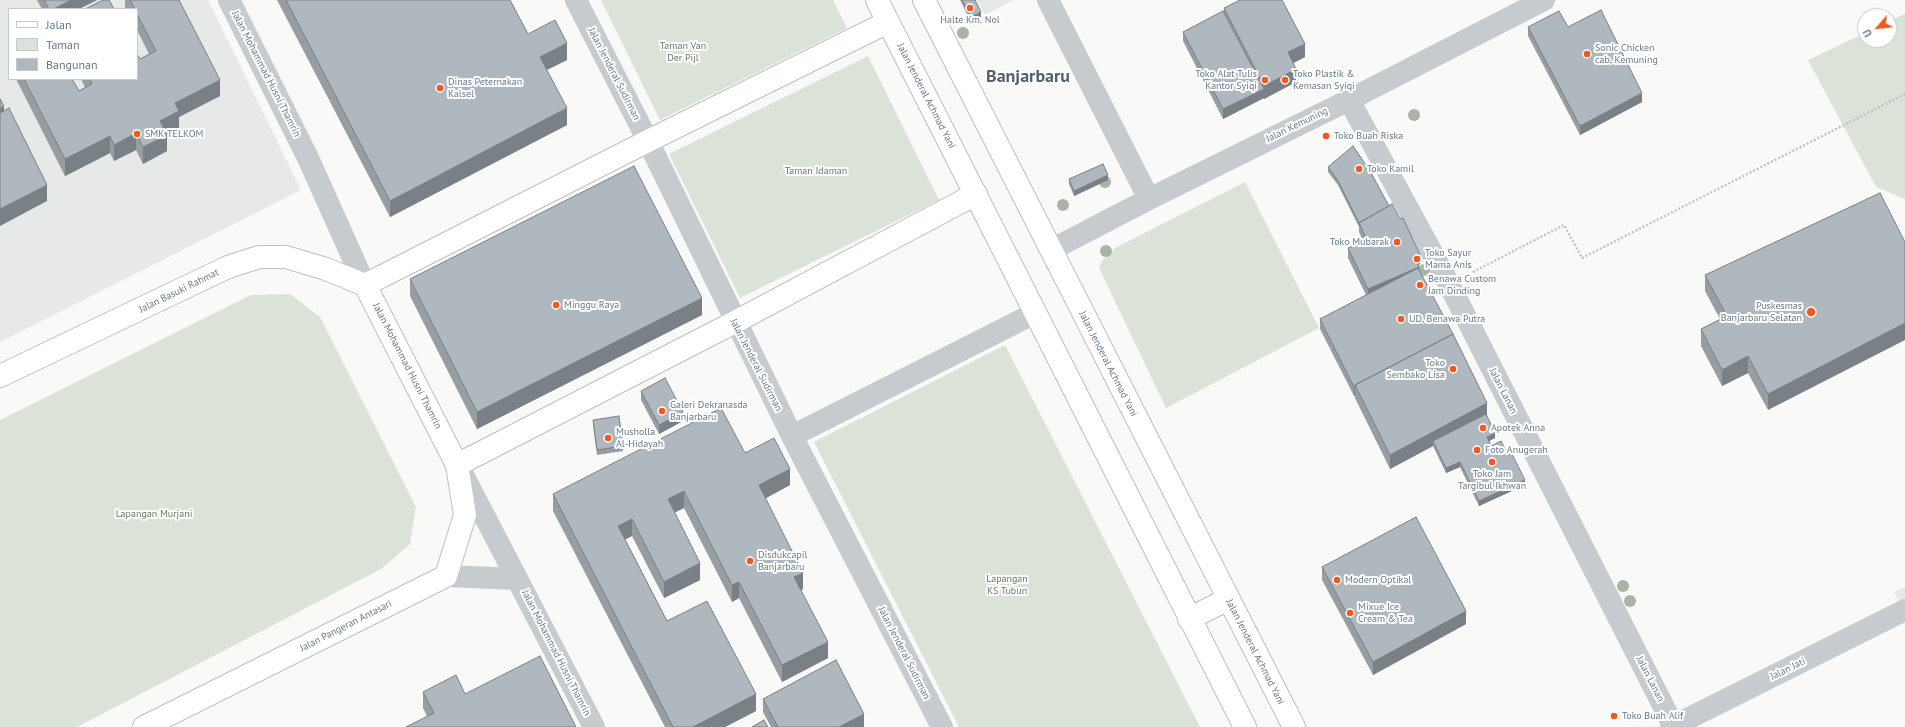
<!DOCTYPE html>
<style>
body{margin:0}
#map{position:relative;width:1905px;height:727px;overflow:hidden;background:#f9f9f7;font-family:"PT Sans",sans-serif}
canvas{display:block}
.legend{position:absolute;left:8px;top:8px;width:130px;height:72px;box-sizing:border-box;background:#fff;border:1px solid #c1c9d1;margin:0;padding:5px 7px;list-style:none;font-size:12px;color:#65798b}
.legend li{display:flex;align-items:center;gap:8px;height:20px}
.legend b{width:20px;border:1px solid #c1c9d1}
.north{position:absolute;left:1857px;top:8px;width:40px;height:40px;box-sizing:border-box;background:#fff;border:1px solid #c1c9d1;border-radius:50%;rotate:242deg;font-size:11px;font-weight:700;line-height:16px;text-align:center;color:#65798b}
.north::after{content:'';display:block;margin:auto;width:14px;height:18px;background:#f5561b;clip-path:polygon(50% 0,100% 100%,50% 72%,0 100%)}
</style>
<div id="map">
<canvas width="1905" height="727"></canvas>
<ul class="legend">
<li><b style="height:5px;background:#fff"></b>Jalan</li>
<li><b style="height:11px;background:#dbe2d7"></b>Taman</li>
<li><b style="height:11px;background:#afb8bf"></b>Bangunan</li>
</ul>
<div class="north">U</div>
</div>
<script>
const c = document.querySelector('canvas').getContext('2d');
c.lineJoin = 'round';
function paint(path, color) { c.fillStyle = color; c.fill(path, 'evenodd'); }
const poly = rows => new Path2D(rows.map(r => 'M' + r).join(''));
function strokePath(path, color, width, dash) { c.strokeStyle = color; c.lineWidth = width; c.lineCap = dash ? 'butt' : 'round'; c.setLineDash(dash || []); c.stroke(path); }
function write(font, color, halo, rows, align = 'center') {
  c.font = font + ' "PT Sans",sans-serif'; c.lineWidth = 4; c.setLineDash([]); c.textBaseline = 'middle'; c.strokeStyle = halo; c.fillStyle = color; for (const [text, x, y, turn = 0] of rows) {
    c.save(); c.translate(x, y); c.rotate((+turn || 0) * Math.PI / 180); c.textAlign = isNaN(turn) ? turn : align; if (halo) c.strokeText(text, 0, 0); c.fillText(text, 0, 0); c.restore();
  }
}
paint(poly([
 [0,0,208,0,301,190,0,342],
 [9,9,137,9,137,79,9,79],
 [977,0,1014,0,985,15],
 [1905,587,1905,613,1894,592]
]), '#e7e8e8');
paint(poly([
 [601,0,833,0,847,28,660,120],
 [1905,14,1905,199,1876,187,1808,60,1865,33,1865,40,1889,40,1889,21],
 [868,56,939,200,740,298,669,154],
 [1245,182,1319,328,1166,408,1099,268,1101,262,1115,248],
 [290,294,320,317,416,507,410,544,381,569,77,727,0,727,0,420,251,295],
 [1005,345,1200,727,959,727,814,442]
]), '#dbe2d7');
const secondary = poly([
 [365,285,648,141,888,22],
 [0,376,228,267,259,257,286,257,326,269,365,285],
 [457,465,735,322,976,194],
 [144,727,446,576,465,515,457,465,365,285]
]);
const trunk = poly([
 [877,0,1245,727],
 [924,0,1294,727],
 [1189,619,1228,599]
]);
strokePath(secondary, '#bbc0c5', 24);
strokePath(trunk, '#bbbfc2', 24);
strokePath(poly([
 [1473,272,1564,225,1582,258,1905,94]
]), '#c0c3c5', 2.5, [2, 2]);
strokePath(poly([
 [229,0,308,158,365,285],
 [576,0,648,141,792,436,942,727],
 [792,436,1035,313],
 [460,469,594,727],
 [446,576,517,579],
 [1671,727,1905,610]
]), '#c6cbcf', 22);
strokePath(poly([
 [1048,0,1149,199],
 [1349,100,1449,284,1674,727],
 [1051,250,1149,199,1349,100,1544,0]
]), '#c6cbcf', 22);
strokePath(secondary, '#fff', 22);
strokePath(trunk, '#fff', 22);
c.fillStyle = '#a8b4a4';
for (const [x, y] of [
 [963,33],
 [1414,115],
 [1105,182],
 [1063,205],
 [1106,251],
 [1424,270],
 [1623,586],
 [1630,601]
]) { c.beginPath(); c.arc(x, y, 6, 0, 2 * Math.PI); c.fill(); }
paint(poly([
 [37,0,97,0,79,9,42,9],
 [125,0,179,0,220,96,179,117,179,128,166,134,167,151,143,164,136,150,114,161,110,153,65,176,16,79,72,79,79,91,85,87,81,79,137,79,140,59,149,54,137,30,137,9,126,9,125,6],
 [277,0,510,0,528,34,567,60,547,70,567,125,390,217],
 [960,0,975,0,981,17,971,22],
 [1224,8,1305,57,1293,63,1296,82,1264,99,1264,98,1223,119,1183,41,1183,32,1224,12],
 [1528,27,1568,27,1642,102,1580,135,1528,36],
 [1328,167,1420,264,1418,265,1419,269,1487,416,1495,438,1489,441,1491,446,1508,455,1525,485,1479,506,1460,467,1446,473,1433,446,1390,469,1355,398,1355,396,1354,396,1320,329,1320,319,1366,295,1348,258,1348,248,1363,241,1359,232,1359,227,1338,185,1328,172],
 [1069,179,1108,180,1074,196,1069,184],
 [1880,193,1768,410,1748,373,1722,386,1701,346,1701,329,1720,319,1705,291,1705,275],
 [410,279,702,315,477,429,410,296],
 [641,391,683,421,659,434,641,400],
 [593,420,623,446,623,451,597,455,593,425],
 [745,453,790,485,765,498,803,589,801,590,828,658,782,682,739,598,732,602,684,508,674,512,700,580,664,598,632,536,625,539,667,621,756,711,725,727,665,727,553,511,553,494],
 [1322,567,1466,624,1373,675,1322,580],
 [423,692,465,694,576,727,427,716,423,708],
 [763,699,864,727,771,727,763,712]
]), '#969ea4');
paint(poly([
 [71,0,97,0,79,9,54,9],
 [981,12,981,17,971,22,971,17],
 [567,43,567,60,540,73,540,57],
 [1305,44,1305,57,1288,66,1288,52],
 [1296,69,1296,82,1264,99,1264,86],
 [220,80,220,96,179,117,179,128,160,138,160,121,175,103],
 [1264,89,1264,98,1223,119,1223,109],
 [1642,93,1642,102,1580,135,1580,126],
 [4,106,4,120,0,121,0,108],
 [567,108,567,125,390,217,390,201],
 [136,133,136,150,114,161,114,145],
 [167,135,167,151,143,164,143,147],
 [110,136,110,153,65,176,65,159],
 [1108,175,1108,180,1074,196,1074,191],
 [47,185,47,201,0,226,0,209],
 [1420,255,1420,264,1415,267,1415,257],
 [1419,267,1419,276,1368,299,1368,289],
 [702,298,702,315,477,429,477,412],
 [1905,323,1905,340,1768,410,1768,394],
 [1748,356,1748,373,1722,386,1722,370],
 [1354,387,1355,387,1355,396,1354,396],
 [1487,403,1487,416,1435,445,1433,441,1433,446,1390,469,1390,455],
 [683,412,683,421,659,434,659,425],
 [1495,433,1495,438,1487,442,1487,437],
 [1460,462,1460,467,1446,473,1446,468],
 [790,469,790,485,759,502,759,485],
 [1525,480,1525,485,1479,506,1479,501],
 [684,491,684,508,668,516,668,499],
 [632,519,632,536,618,543,618,526],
 [700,563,700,580,664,598,664,582],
 [803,573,803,589,794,593,794,577],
 [739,582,739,598,732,602,732,585],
 [1466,611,1466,624,1373,675,1373,662],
 [828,642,828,658,782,682,782,665],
 [756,694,756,711,725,727,693,727],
 [864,714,864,727,839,727]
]), '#7a8186');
const building = poly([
 [44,0,71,0,54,9,49,9,44,0],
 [103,0,109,0,114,9,85,9,103,0],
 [130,0,179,0,220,80,175,103,179,111,160,121,167,135,143,147,136,133,114,145,110,136,65,159,24,79,72,79,79,91,92,84,90,79,137,79,137,54,140,59,156,51,137,14,137,9,135,9,130,0],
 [286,0,510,0,528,34,555,20,567,43,540,57,567,108,390,201,286,0],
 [962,0,975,0,981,12,971,17,962,0],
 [1240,0,1282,0,1305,44,1288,52,1296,69,1264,86,1224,8,1240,0],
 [1601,10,1642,93,1580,126,1528,27,1559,11,1568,27,1601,10],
 [1223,11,1264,89,1223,109,1183,32,1223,11],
 [0,99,4,106,0,108,0,99],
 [9,108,47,185,0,209,0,113,9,108],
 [1353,146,1370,171,1389,206,1359,223,1338,181,1328,167,1353,146],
 [1103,164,1108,175,1074,191,1069,179,1103,164],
 [634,166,702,298,477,412,410,279,634,166],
 [1880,193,1905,242,1905,323,1768,394,1748,356,1722,370,1701,329,1727,316,1705,275,1880,193],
 [1392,204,1400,219,1403,218,1420,255,1415,257,1419,267,1368,289,1348,248,1367,240,1359,223,1392,204],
 [1418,268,1453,334,1355,385,1355,387,1354,387,1320,319,1418,268],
 [1453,334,1487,403,1390,455,1355,385,1453,334],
 [665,378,683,412,659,425,641,391,665,378],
 [721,408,745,453,774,438,790,469,759,485,803,573,794,577,828,642,782,665,739,582,732,585,684,491,668,499,700,563,664,582,632,519,618,526,667,621,707,601,756,694,693,727,673,727,553,494,721,408],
 [1486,414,1495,433,1487,437,1491,446,1501,441,1508,455,1512,454,1525,480,1479,501,1460,462,1446,468,1433,441,1486,414],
 [619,416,623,446,597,450,593,420,619,416],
 [1416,517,1466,611,1373,662,1322,567,1416,517],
 [540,656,576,727,406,727,434,713,423,692,456,675,465,694,540,656],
 [836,660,864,714,839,727,778,727,763,699,836,660],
 [764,720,768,727,752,727,764,720]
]);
paint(building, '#afb8bf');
strokePath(building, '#7a8186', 1);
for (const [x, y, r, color] of [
 [970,8,4,"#f5561b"],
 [1587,54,4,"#f5561b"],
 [1265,80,4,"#f5561b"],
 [1285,80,4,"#f5561b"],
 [440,88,4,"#f5561b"],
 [137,134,4,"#f5561b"],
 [1326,136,4,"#f5561b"],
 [1359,169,4,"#f5561b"],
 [1397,242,4,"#f5561b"],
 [1417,259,4,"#f5561b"],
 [1420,285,4,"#f5561b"],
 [556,305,4,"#f5561b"],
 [1811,312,5,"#f5561b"],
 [1401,319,4,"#f5561b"],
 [1453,369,4,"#f5561b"],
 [662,411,4,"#f5561b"],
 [1483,428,4,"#f5561b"],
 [608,438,4,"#f5561b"],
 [1477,450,4,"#f5561b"],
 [1492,462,4,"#f5561b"],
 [750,561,4,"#f5561b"],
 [1337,580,4,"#f5561b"],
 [1350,613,4,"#f5561b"],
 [1614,716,4,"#f5561b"]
]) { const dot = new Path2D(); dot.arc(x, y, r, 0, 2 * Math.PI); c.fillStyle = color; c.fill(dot); strokePath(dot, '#fff', 1.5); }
write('10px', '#65798b', '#fff', [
 ["Halte Km. Nol",970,20,"center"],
 ["Sonic Chicken",1595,48],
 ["cab. Kemuning",1595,60],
 ["Toko Alat Tulis",1257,74,"right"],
 ["Kantor Syiqi",1257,86,"right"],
 ["Toko Plastik &",1293,74],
 ["Kemasan Syiqi",1293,86],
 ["Dinas Peternakan",448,82],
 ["Kalsel",448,94],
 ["SMK TELKOM",145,134],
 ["Toko Buah Riska",1334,136],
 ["Toko Kamil",1367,169],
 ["Toko Mubarak",1389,242,"right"],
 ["Toko Sayur",1425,253],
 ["Mama Anis",1425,265],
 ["Benawa Custom",1428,279],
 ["Jam Dinding",1428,291],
 ["Minggu Raya",564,305],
 ["Puskesmas",1802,306,"right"],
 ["Banjarbaru Selatan",1802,318,"right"],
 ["UD. Benawa Putra",1409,319],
 ["Toko",1445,363,"right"],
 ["Sembako Lisa",1445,375,"right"],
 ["Galeri Dekranasda",670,405],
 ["Banjarbaru",670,417],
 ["Apotek Anna",1491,428],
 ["Musholla",616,432],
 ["Al-Hidayah",616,444],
 ["Foto Anugerah",1485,450],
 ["Toko Jam",1492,474,"center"],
 ["Targibul Ikhwan",1492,486,"center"],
 ["Disdukcapil",758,555],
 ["Banjarbaru",758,567],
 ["Modern Optikal",1345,580],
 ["Mixue Ice",1358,607],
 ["Cream & Tea",1358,619],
 ["Toko Buah Alif",1622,716]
], 'left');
write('10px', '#667b61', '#fff', [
 ["Taman Van",683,46],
 ["Der Pijl",683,58],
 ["Taman Idaman",816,171],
 ["Lapangan Murjani",154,514],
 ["Lapangan",1007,579],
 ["KS Tubun",1007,591]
]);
write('10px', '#65798b', '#fff', [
 ["Jalan Mohammad Husni Thamrin",266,74,63],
 ["Jalan Jenderal Sudirman",614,74,63],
 ["Jalan Jenderal Achmad Yani",926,96,63],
 ["Jalan Kemuning",1297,125,-26],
 ["Jalan Basuki Rahmat",179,291,-26],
 ["Jalan Jenderal Achmad Yani",1108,364,63],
 ["Jalan Jenderal Sudirman",756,365,63],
 ["Jalan Mohammad Husni Thamrin",407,366,63],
 ["Jalan Lanan",1503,391,63],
 ["Jalan Pangeran Antasari",346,626,-27],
 ["Jalan Jenderal Achmad Yani",1255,652,63],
 ["Jalan Mohammad Husni Thamrin",556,653,63],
 ["Jalan Jenderal Sudirman",904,653,63],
 ["Jalan Jati",1788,669,-26],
 ["Jalan Lanan",1650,679,63]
]);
write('bold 18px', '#54626f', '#fff', [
 ["Banjarbaru",1028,77]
]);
</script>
